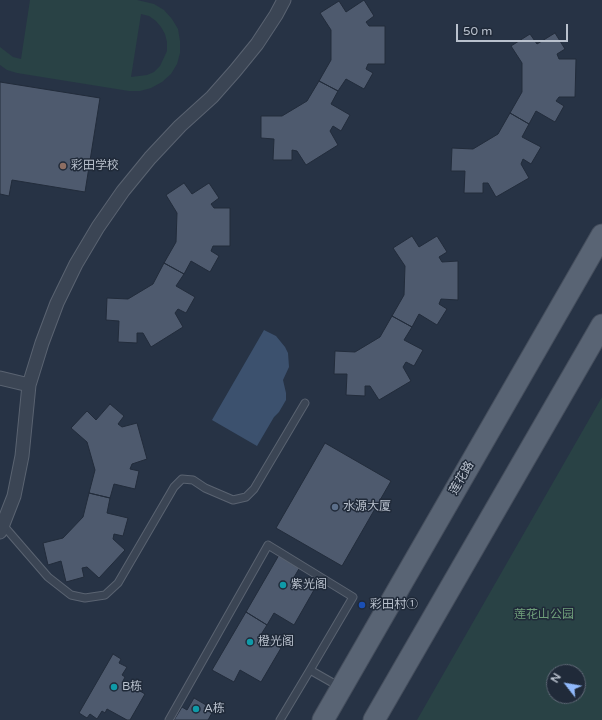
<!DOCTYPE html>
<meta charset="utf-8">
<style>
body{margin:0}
#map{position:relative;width:602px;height:720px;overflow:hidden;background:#273345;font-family:"Varela Round",sans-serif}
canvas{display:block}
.north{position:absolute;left:546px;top:664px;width:40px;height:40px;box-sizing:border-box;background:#202a39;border:1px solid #5d6674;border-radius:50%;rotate:301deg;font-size:11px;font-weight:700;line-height:16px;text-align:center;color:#b9c1cd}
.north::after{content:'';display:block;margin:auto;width:14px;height:18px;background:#90b9fb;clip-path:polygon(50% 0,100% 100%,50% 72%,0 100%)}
.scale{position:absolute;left:456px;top:24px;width:112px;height:18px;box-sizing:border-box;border:2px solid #b9c1cd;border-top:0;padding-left:5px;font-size:12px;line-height:14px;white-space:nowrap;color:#b9c1cd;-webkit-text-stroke:3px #202a39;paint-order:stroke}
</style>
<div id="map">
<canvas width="602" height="720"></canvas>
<div class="north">N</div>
<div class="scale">50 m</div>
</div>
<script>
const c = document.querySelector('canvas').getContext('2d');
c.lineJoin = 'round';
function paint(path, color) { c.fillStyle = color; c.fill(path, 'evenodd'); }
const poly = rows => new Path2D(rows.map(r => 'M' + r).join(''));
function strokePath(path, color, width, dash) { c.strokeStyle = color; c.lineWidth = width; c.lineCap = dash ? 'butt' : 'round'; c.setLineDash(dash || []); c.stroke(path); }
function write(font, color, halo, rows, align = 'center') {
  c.font = font + ' "Varela Round","Noto Sans SC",sans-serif'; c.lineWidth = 3; c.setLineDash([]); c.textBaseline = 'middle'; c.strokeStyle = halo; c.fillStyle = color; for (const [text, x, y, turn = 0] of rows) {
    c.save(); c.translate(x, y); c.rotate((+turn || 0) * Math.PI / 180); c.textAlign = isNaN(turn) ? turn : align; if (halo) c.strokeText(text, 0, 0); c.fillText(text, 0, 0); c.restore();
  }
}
paint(poly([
 [30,0,137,0,154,4,164,10,172,19,178,29,180,41,180,53,177,64,171,74,162,82,151,88,140,91,129,91,17,73,7,70,0,65,0,47,13,57,21,59],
 [141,14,149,16,156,21,161,27,165,34,167,42,167,51,160,66,154,72,147,75,131,77],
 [602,397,602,720,417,720],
 [554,672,578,672,578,696,554,696]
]), '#294245');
paint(poly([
 [264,330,276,336,285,347,288,353,289,367,283,380,286,393,286,400,279,412,274,417,257,446,212,420]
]), '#3c516e');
const building = poly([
 [364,0,374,16,366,22,369,26,385,26,385,64,368,64,366,69,373,73,364,89,346,79,338,91,319,81,331,60,331,30,320,13,339,1,346,12,364,0],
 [555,33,565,49,557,54,559,59,576,59,575,97,559,97,556,101,564,106,555,122,536,111,529,124,510,113,522,92,522,63,511,46,530,34,537,44,555,33],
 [319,81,338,91,331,104,350,115,341,131,333,126,330,131,338,145,306,165,297,151,292,150,292,160,273,160,274,139,261,138,261,116,282,116,307,101,319,81],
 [0,82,100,98,85,192,12,180,9,196,0,194,0,82],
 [510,113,529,124,522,137,541,147,531,164,523,159,521,164,529,178,496,197,488,183,483,183,483,193,464,193,465,171,451,171,452,148,473,149,498,134,510,113],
 [184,183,192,194,209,183,219,198,211,204,214,208,230,208,230,246,213,246,211,251,219,256,210,272,191,261,184,274,164,263,176,242,177,213,166,195,184,183],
 [412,236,419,247,437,236,447,252,439,257,442,262,458,261,458,300,441,299,439,304,447,309,437,325,419,314,412,327,392,316,404,295,405,266,393,248,412,236],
 [164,263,184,274,176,286,195,297,186,313,178,309,175,313,183,327,151,347,143,333,137,333,137,343,118,342,119,321,106,320,107,298,128,299,153,284,164,263],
 [392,316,412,327,404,340,423,350,414,366,406,362,403,367,411,381,379,400,370,386,365,386,365,396,346,395,347,374,334,374,335,351,355,352,380,337,392,316],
 [110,404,124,416,118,424,122,427,137,423,147,459,132,464,130,469,139,471,135,489,114,484,110,498,89,493,95,470,87,442,71,428,87,411,96,420,110,404],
 [325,443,391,481,342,566,276,528,325,443],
 [89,493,110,498,107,513,128,518,123,536,114,534,113,539,125,550,99,578,87,567,82,568,84,577,66,582,61,561,48,565,43,543,63,538,83,517,89,493],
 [279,555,300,567,293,579,314,590,294,625,274,613,267,625,246,612,279,555],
 [246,612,267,625,260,636,281,648,261,682,240,670,234,682,212,670,246,612],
 [113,654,121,659,119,663,127,667,122,675,125,677,123,681,145,694,130,720,127,720,107,709,105,713,102,711,97,719,90,714,87,718,79,713,113,654],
 [194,698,206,705,204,709,212,713,208,720,174,720,182,707,187,710,194,698]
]);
paint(building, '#4e5a6e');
strokePath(building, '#222c3b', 1);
const lane = poly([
 [3,525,48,577,71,595,85,598,105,595,118,583,174,487,182,479,193,480,205,488,233,500,246,497,254,489,305,403],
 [169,720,268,545,353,597,310,670,340,687],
 [280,720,310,670]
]);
const street = poly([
 [0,378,29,385],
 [0,532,14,496,22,456,29,385,42,343,57,303,76,264,98,227,123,191,150,158,180,126,212,97,235,71,257,44,276,15,284,0]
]);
const primary = poly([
 [323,720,602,235],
 [374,720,602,325]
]);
strokePath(lane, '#5a6371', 9);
strokePath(street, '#5a6371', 15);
strokePath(primary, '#454e5d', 23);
strokePath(lane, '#3b4554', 7);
strokePath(street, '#3b4554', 13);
strokePath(primary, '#596474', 21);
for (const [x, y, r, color] of [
 [63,166,4,"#8d6e63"],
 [335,507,4,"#5c6f8a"],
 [283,585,4,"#0f9aa8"],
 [362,605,4,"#1a4fb4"],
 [250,642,4,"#0f9aa8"],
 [114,687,4,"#0f9aa8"],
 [196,709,4,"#0f9aa8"]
]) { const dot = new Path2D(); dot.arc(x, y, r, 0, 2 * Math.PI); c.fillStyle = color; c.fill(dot); strokePath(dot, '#202a39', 1.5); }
write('12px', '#b9c1cd', '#202a39', [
 ["彩田学校",71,166],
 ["水源大厦",343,507],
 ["紫光阁",291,585],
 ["彩田村①",370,605],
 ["橙光阁",258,642],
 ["B栋",122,687],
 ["A栋",204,709]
], 'left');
write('12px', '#b9c1cd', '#202a39', [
 ["莲花路",462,478,-60]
]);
write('12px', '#6f9f7a', '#202a39', [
 ["莲花山公园",544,615]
]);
</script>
